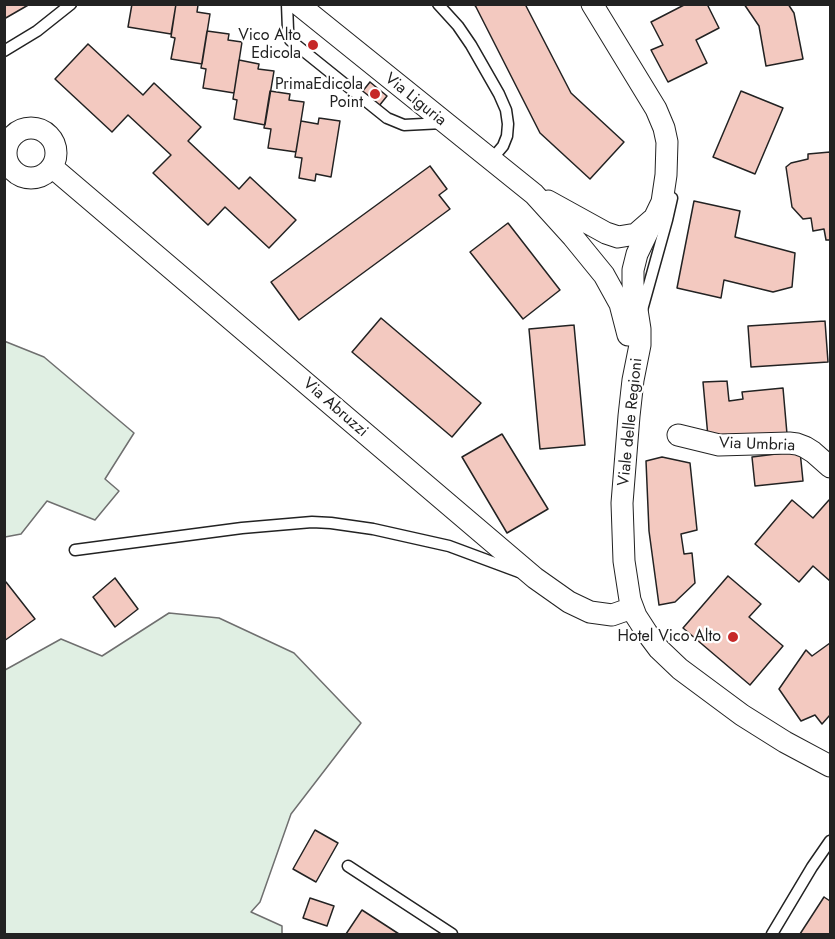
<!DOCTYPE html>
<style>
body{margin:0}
#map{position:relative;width:835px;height:939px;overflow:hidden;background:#fff;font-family:Jost,sans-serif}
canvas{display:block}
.frame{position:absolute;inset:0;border:6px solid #222;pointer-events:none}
</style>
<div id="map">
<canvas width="835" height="939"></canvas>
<div class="frame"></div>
</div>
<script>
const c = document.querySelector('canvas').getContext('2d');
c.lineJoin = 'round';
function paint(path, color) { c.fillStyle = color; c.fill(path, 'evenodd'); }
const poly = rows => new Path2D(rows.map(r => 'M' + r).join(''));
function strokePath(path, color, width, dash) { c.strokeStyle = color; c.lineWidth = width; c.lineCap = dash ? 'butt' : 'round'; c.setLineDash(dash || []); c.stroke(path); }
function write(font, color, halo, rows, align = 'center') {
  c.font = font + ' Jost,sans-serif'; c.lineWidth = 4.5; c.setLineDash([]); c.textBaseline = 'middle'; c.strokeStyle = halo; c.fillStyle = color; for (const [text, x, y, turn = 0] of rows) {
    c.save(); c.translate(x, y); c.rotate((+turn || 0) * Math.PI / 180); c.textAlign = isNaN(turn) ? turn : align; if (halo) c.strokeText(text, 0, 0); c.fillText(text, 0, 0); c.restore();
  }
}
const green = poly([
 [4,341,44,357,134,433,105,479,119,491,95,520,47,501,21,534,5,537,4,341],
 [169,613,219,618,294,653,361,723,291,814,260,902,251,912,282,926,282,934,5,934,5,670,61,639,102,656,169,613]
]);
paint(green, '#e0efe3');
strokePath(green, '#6f6f6f', 1.5);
const building = poly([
 [4,4,30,4,4,19,4,4],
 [132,4,176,4,171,34,128,27,132,4],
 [176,4,198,5,197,12,210,14,202,64,171,59,175,38,171,37,176,4],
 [474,4,525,4,571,93,624,142,590,179,540,133,476,7,474,4],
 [686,4,707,4,719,28,696,40,707,63,668,82,651,50,663,45,651,22,686,4],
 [744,4,788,4,794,13,803,59,766,66,759,26,744,4],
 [207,31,229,34,228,40,242,42,234,93,203,88,206,69,201,68,207,31],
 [88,44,143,95,154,83,201,127,188,141,239,189,250,177,296,220,269,248,225,207,208,225,153,173,171,155,128,115,112,132,55,79,88,44],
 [239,60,259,64,258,69,274,71,265,125,234,119,237,100,233,99,239,60],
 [370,82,387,96,379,106,362,92,370,82],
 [270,91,290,94,289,100,304,102,296,152,268,148,271,129,264,128,270,91],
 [741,91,783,108,755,174,713,157,741,91],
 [319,118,340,121,331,177,316,174,315,181,299,178,302,158,295,157,301,121,318,124,319,118],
 [830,152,830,240,826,240,824,229,813,231,811,218,803,219,792,207,786,167,791,163,808,159,808,154,830,152],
 [430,166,447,189,439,195,450,209,299,320,271,282,430,166],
 [694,201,740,211,735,237,795,253,792,287,773,292,724,280,721,298,677,288,694,201],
 [508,223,560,290,523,319,470,252,508,223],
 [381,318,481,403,452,437,352,352,381,318],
 [825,321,828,362,751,367,748,326,825,321],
 [574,325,585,445,540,449,529,329,574,325],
 [727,381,729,401,743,399,742,392,783,388,787,434,708,437,703,382,727,381],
 [502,434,548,509,507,533,462,457,502,434],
 [800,451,803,481,755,486,752,457,800,451],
 [662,457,690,463,697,530,681,534,684,554,692,553,695,583,675,602,659,605,649,531,646,461,662,457],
 [792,500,813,518,829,500,830,501,830,581,813,566,799,582,755,544,792,500],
 [728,576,761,604,749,617,783,646,750,685,683,628,728,576],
 [115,578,138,609,115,627,93,597,115,578],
 [6,582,35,619,4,641,4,583,6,582],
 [830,643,830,715,822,724,815,715,801,721,779,689,806,650,812,656,830,643],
 [315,830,338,843,316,882,293,869,315,830],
 [824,897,830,901,830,934,800,934,824,897],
 [310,898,334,906,327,926,303,918,310,898],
 [362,910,399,934,346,934,362,910]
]);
paint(building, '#f3c9c0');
strokePath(building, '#222', 1.5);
const service = poly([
 [287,4,288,30,290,40,387,118,404,125,443,123],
 [438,4,458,26,471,45,499,94,506,110,508,124,507,136,503,146,491,160],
 [4,51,37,31,71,4],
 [642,310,667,220,672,198],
 [75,550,242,528,312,522,331,523,373,529,449,546,519,572],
 [348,866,452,934],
 [772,934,812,867,830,841]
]);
const minor = poly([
 [298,4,534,194,573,237,604,275,620,304,628,335],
 [592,4,656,109,664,128,667,142,666,175,662,202,637,254,633,270,633,284,640,329,640,345,633,380,629,416,622,503,624,561,630,600,636,616,647,633,659,649,680,669,742,715,785,742,830,766],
 '6 153a25 25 0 1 1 50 0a25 25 0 1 1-50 0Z',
 [52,167,535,578,569,602,590,612,612,615,632,608],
 [548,201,606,233,618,237,636,234,652,220],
 [678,435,719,445,789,443,797,444,805,447,813,452,830,467]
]);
strokePath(service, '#222', 13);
strokePath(minor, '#222', 23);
strokePath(service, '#fff', 10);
strokePath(minor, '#fff', 21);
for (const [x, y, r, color] of [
 [313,45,6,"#c62828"],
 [375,94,6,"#c62828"],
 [733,637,6,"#c62828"]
]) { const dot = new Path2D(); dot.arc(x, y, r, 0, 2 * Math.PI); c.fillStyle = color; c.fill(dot); strokePath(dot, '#fff', 2); }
write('16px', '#222', '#fff', [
 ["Vico Alto",301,36],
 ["Edicola",301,54],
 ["PrimaEdicola",363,85],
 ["Point",363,103],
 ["Hotel Vico Alto",721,637]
], 'right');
write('16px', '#222', '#fff', [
 ["Via Liguria",415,100,39],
 ["Via Abruzzi",335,408,41],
 ["Viale delle Regioni",631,422,-84],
 ["Via Umbria",757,445,2]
]);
</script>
